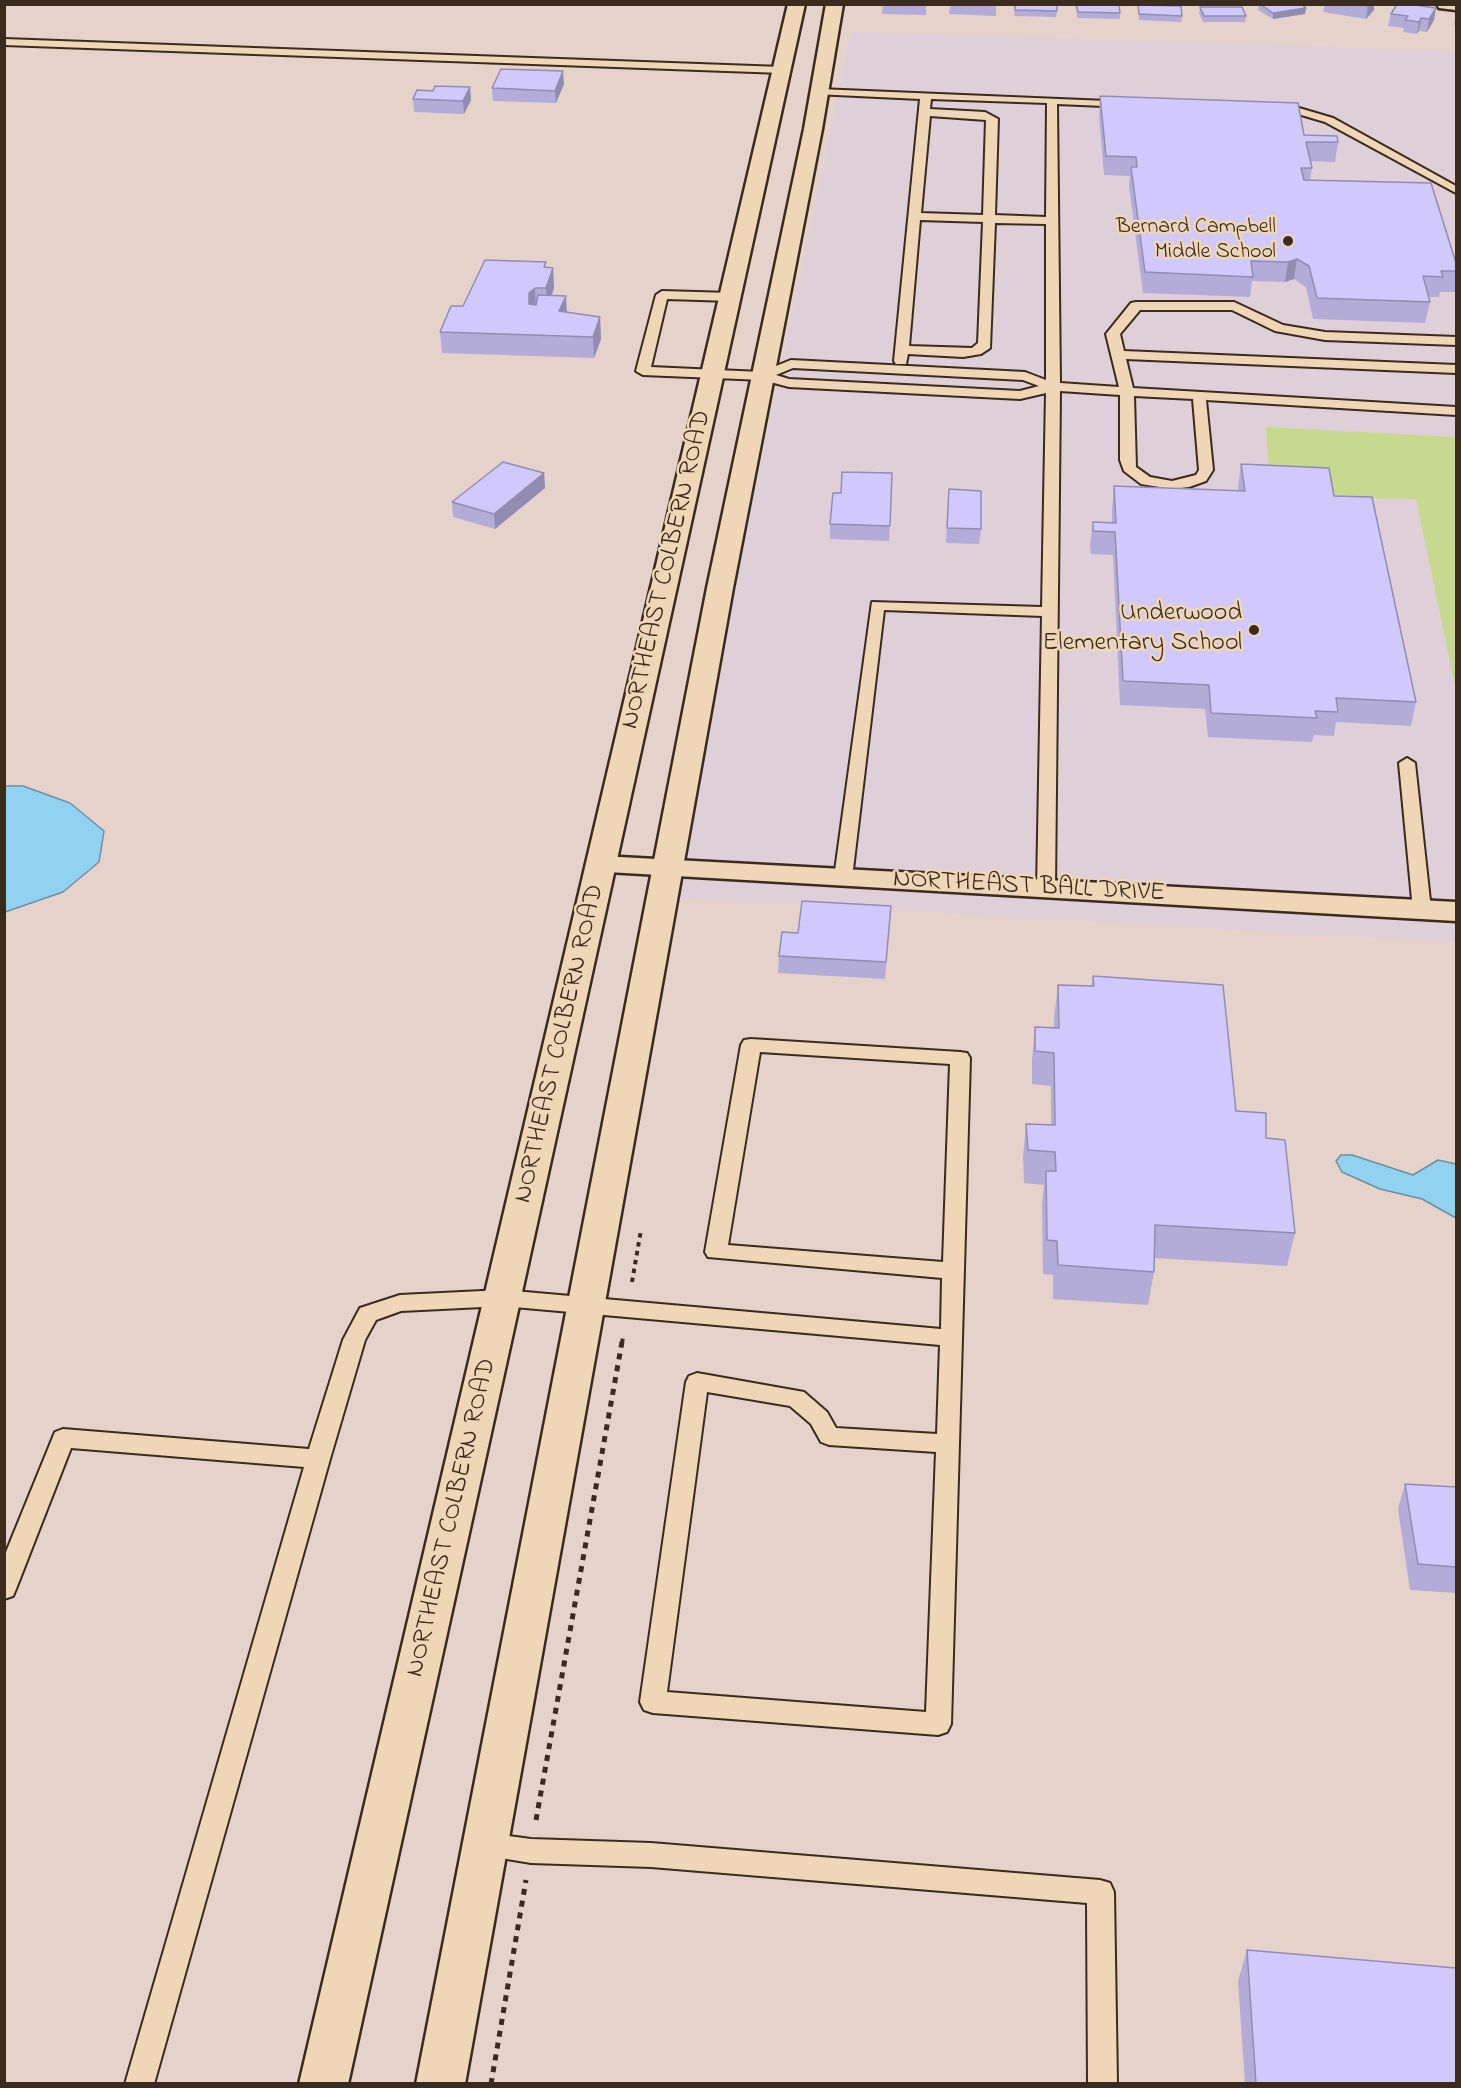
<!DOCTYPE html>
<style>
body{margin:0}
#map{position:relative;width:1461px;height:2088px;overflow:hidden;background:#e5d2cb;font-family:"Indie Flower",sans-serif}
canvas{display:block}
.frame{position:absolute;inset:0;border:6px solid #3b2a1e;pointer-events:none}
</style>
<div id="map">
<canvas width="1461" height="2088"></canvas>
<div class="frame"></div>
</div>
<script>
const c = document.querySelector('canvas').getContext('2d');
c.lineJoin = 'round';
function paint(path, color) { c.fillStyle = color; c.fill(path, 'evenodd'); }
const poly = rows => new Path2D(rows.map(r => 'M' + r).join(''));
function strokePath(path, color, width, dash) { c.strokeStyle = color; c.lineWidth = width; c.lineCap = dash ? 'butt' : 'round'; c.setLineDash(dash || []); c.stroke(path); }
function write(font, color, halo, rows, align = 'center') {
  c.font = font + ' "Indie Flower",sans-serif'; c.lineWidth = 5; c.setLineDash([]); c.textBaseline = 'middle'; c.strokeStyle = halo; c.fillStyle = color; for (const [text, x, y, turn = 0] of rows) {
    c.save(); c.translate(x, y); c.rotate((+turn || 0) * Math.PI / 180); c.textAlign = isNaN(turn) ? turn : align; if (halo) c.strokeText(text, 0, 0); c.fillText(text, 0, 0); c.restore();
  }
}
paint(poly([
 [851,32,1456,51,1456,942,670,897]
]), '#dfcfd9');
paint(poly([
 [1266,427,1456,437,1456,690,1416,499,1326,498,1270,488]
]), '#c7d98e');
const water = poly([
 [5,786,23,786,70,803,104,831,99,862,63,892,5,912,5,786],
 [1341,1155,1352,1155,1413,1175,1438,1160,1456,1164,1456,1218,1422,1199,1380,1189,1342,1172,1336,1161,1341,1155]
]);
paint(water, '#91d2f3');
strokePath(water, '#6f8f9e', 1.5);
const service = poly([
 [4,39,782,67,787,70,782,73,4,45,4,39],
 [819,89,1131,102,1131,106,1127,107,1057,104,1060,383,1119,387,1106,334,1131,303,1136,302,1234,302,1283,325,1325,332,1456,337,1456,345,1325,340,1275,331,1232,310,1140,310,1120,334,1124,351,1456,365,1456,373,1126,359,1133,388,1456,407,1456,415,1206,400,1213,470,1206,481,1189,487,1172,489,1141,484,1124,471,1120,460,1120,395,1060,391,1055,889,1052,893,1040,893,1037,889,1042,616,884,610,852,878,843,883,834,878,872,602,1042,607,1046,393,1020,399,789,387,763,380,643,375,636,371,656,295,662,291,731,293,737,297,731,301,667,299,651,367,761,372,791,360,1025,372,1046,380,1046,224,995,223,990,348,981,354,963,357,908,354,906,364,896,364,894,361,920,99,815,94,815,90,819,89],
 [931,99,1047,103,1046,217,995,215,998,119,985,112,930,109,931,99],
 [930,116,986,120,983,215,921,213,930,116],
 [920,220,983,222,978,343,972,348,909,346,920,220],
 [793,368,1023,380,1039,386,1020,391,789,379,776,375,793,368],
 [1134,396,1193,399,1199,470,1196,475,1172,481,1150,477,1136,467,1134,396],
 [1273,107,1299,108,1333,118,1456,186,1456,193,1325,122,1298,114,1269,112,1269,108,1273,107],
 [1407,758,1415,763,1431,910,1422,916,1413,910,1399,763,1407,758],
 [751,1039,960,1052,967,1053,970,1058,951,1724,947,1732,938,1735,653,1713,644,1710,640,1702,686,1382,689,1376,697,1373,804,1392,827,1412,836,1428,937,1434,940,1345,503,1306,401,1311,376,1320,365,1340,330,1459,154,2084,125,2084,304,1467,71,1448,16,1589,13,1596,4,1599,4,1557,55,1432,63,1429,309,1449,343,1340,360,1308,400,1295,503,1290,941,1329,942,1278,708,1257,705,1252,741,1045,744,1040,751,1039],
 [760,1052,950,1064,943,1262,728,1245,760,1052],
 [707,1392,790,1406,811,1424,821,1442,829,1445,936,1452,926,1712,667,1692,707,1392],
 [486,1833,531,1839,651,1843,1100,1880,1110,1883,1114,1892,1117,2084,1088,2084,1087,1903,651,1867,531,1863,477,1854,473,1845,477,1836,486,1833]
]);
const minor = poly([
 [1437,4,1456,4,1456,10,1439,8,1437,4],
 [601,856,1456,902,1456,921,590,871,586,865,590,859,601,856]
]);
const secondary = poly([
 [788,4,805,4,348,2084,299,2084,788,4],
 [826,4,843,4,822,129,733,588,465,2084,416,2084,707,588,804,129,826,4]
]);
strokePath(service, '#3b2a1e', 4);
strokePath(minor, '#3b2a1e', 5);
strokePath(secondary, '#3b2a1e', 5);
strokePath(poly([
 [632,1282,641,1230],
 [622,1343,623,1337]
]), '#3b2a1e', 4, [4.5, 4.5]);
strokePath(poly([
 [536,1820,622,1342],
 [491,2084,526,1880]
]), '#3b2a1e', 5, [6, 6]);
paint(service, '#eed6b6');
paint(minor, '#eed6b6');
paint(secondary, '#eed6b6');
paint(poly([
 [883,4,926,4,926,15,882,14],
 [950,4,996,4,996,16,949,14],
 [1015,4,1057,11,1056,17,1014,16],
 [1076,4,1120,13,1120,19,1077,18],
 [1259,4,1301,4,1306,8,1305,14,1273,19,1258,10],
 [1325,4,1374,4,1374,10,1366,19,1323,12],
 [1138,5,1182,16,1181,22,1139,20],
 [1200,7,1246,16,1245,22,1203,22,1199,13],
 [1391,14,1434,20,1427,32,1419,31,1417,34,1403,32,1404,28,1388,26],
 [1456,17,1456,29,1454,23],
 [564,84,556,103,493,101,492,88],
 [470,87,471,100,464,114,414,112,413,99,433,91],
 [1100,96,1304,135,1338,142,1335,162,1310,161,1312,168,1310,180,1456,263,1456,284,1455,292,1440,292,1439,297,1428,297,1430,302,1425,323,1313,319,1306,287,1294,279,1285,282,1252,281,1250,297,1143,293,1129,186,1130,176,1104,175,1099,115],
 [546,267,553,268,554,288,552,295,566,296,566,312,600,317,601,339,594,358,442,353,440,332,463,306],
 [1241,464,1334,496,1416,702,1411,726,1336,722,1334,736,1314,735,1312,742,1208,737,1205,709,1120,705,1113,555,1091,554,1090,545,1093,522,1112,523,1112,508,1114,486,1238,491,1238,486],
 [544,473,545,488,495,529,453,517,452,502],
 [892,473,889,541,830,539,830,524,841,493],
 [949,489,981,529,979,544,946,543],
 [891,906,885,979,778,973,779,956,798,933],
 [1093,976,1266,1138,1295,1233,1287,1266,1154,1258,1154,1272,1148,1305,1053,1299,1053,1275,1043,1274,1042,1204,1044,1185,1024,1183,1023,1157,1026,1124,1051,1125,1051,1086,1032,1084,1032,1060,1035,1027,1054,1028,1054,1017,1058,985,1091,986],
 [1405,1484,1456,1487,1456,1593,1410,1590,1398,1509],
 [1247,1950,1456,2084,1245,2084,1238,1981]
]), '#b4acd8');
paint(poly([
 [1369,4,1374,4,1374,10,1366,19,1368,6],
 [1306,8,1305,14,1273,19,1273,13],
 [1436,8,1434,20,1427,32,1429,19],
 [1421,18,1419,31,1417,34,1419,22],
 [563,71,564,84,556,103,555,91],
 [470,87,471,100,464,114,463,101],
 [1297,259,1294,279,1285,282,1288,262],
 [553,268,554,288,547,309,546,288],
 [535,288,536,309,529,304,529,293],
 [566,296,567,316,559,311],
 [600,317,601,339,594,358,593,337],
 [544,473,545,488,495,529,494,514]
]), '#928cb0');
const building = poly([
 [1015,4,1057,4,1057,11,1015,10,1015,4],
 [1076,4,1119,4,1120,13,1078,12,1076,4],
 [1260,4,1301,4,1306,8,1273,13,1260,4],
 [1355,4,1369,4,1368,6,1355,4],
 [1397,4,1407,4,1436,8,1429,19,1421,18,1419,22,1405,20,1408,16,1391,14,1397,4],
 [1138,5,1181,6,1182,16,1139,14,1138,5],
 [1200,7,1242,7,1246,16,1204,16,1200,7],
 [501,69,563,71,555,91,492,88,501,69],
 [435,86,470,87,463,101,413,99,417,90,433,91,435,86],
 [1100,96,1298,103,1304,135,1337,136,1338,142,1306,142,1312,168,1301,168,1304,180,1431,183,1456,263,1456,271,1441,271,1443,277,1423,276,1430,302,1317,298,1309,266,1297,259,1288,262,1251,261,1253,277,1145,272,1131,167,1137,167,1136,157,1106,156,1100,96],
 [485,260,546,262,544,267,553,268,546,288,535,288,529,293,529,304,536,305,538,295,566,296,559,311,600,317,593,337,440,332,451,306,463,306,485,260],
 [503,462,544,473,494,514,452,502,503,462],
 [1241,464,1329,468,1334,496,1372,497,1416,702,1336,698,1338,712,1315,711,1317,718,1211,713,1209,685,1123,681,1115,532,1093,531,1093,522,1116,523,1114,486,1245,491,1241,464],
 [842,472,892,473,890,526,830,524,833,493,841,493,842,472],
 [949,489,981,491,981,529,947,528,949,489],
 [802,901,891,906,886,962,779,956,782,932,798,933,802,901],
 [1093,976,1223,985,1236,1111,1266,1113,1266,1138,1285,1140,1295,1233,1155,1225,1154,1272,1058,1265,1057,1241,1047,1240,1046,1171,1056,1171,1055,1152,1028,1150,1026,1124,1055,1125,1054,1053,1035,1051,1035,1027,1059,1028,1058,985,1094,986,1093,976],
 [1405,1484,1456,1487,1456,1567,1418,1564,1405,1484],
 [1247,1950,1456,1968,1456,2084,1256,2084,1247,1950]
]);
paint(building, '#d1c8fb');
strokePath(building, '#928cb0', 1.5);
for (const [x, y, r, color] of [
 [1288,241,6,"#3b2a1e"],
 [1254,630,6,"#3b2a1e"]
]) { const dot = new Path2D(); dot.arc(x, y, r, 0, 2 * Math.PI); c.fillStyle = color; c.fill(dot); strokePath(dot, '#eed6b6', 2); }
write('22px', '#3b2a1e', '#eed6b6', [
 ["Bernard Campbell",1276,228],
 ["Middle School",1276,253]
], 'right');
write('26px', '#3b2a1e', '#eed6b6', [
 ["NORTHEAST COLBERN ROAD",668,570,-77],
 ["NORTHEAST BALL DRIVE",1029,888,3],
 ["NORTHEAST COLBERN ROAD",561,1044,-77],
 ["NORTHEAST COLBERN ROAD",453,1518,-77]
]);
write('26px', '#3b2a1e', '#eed6b6', [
 ["Underwood",1242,615],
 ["Elementary School",1242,645]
], 'right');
</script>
